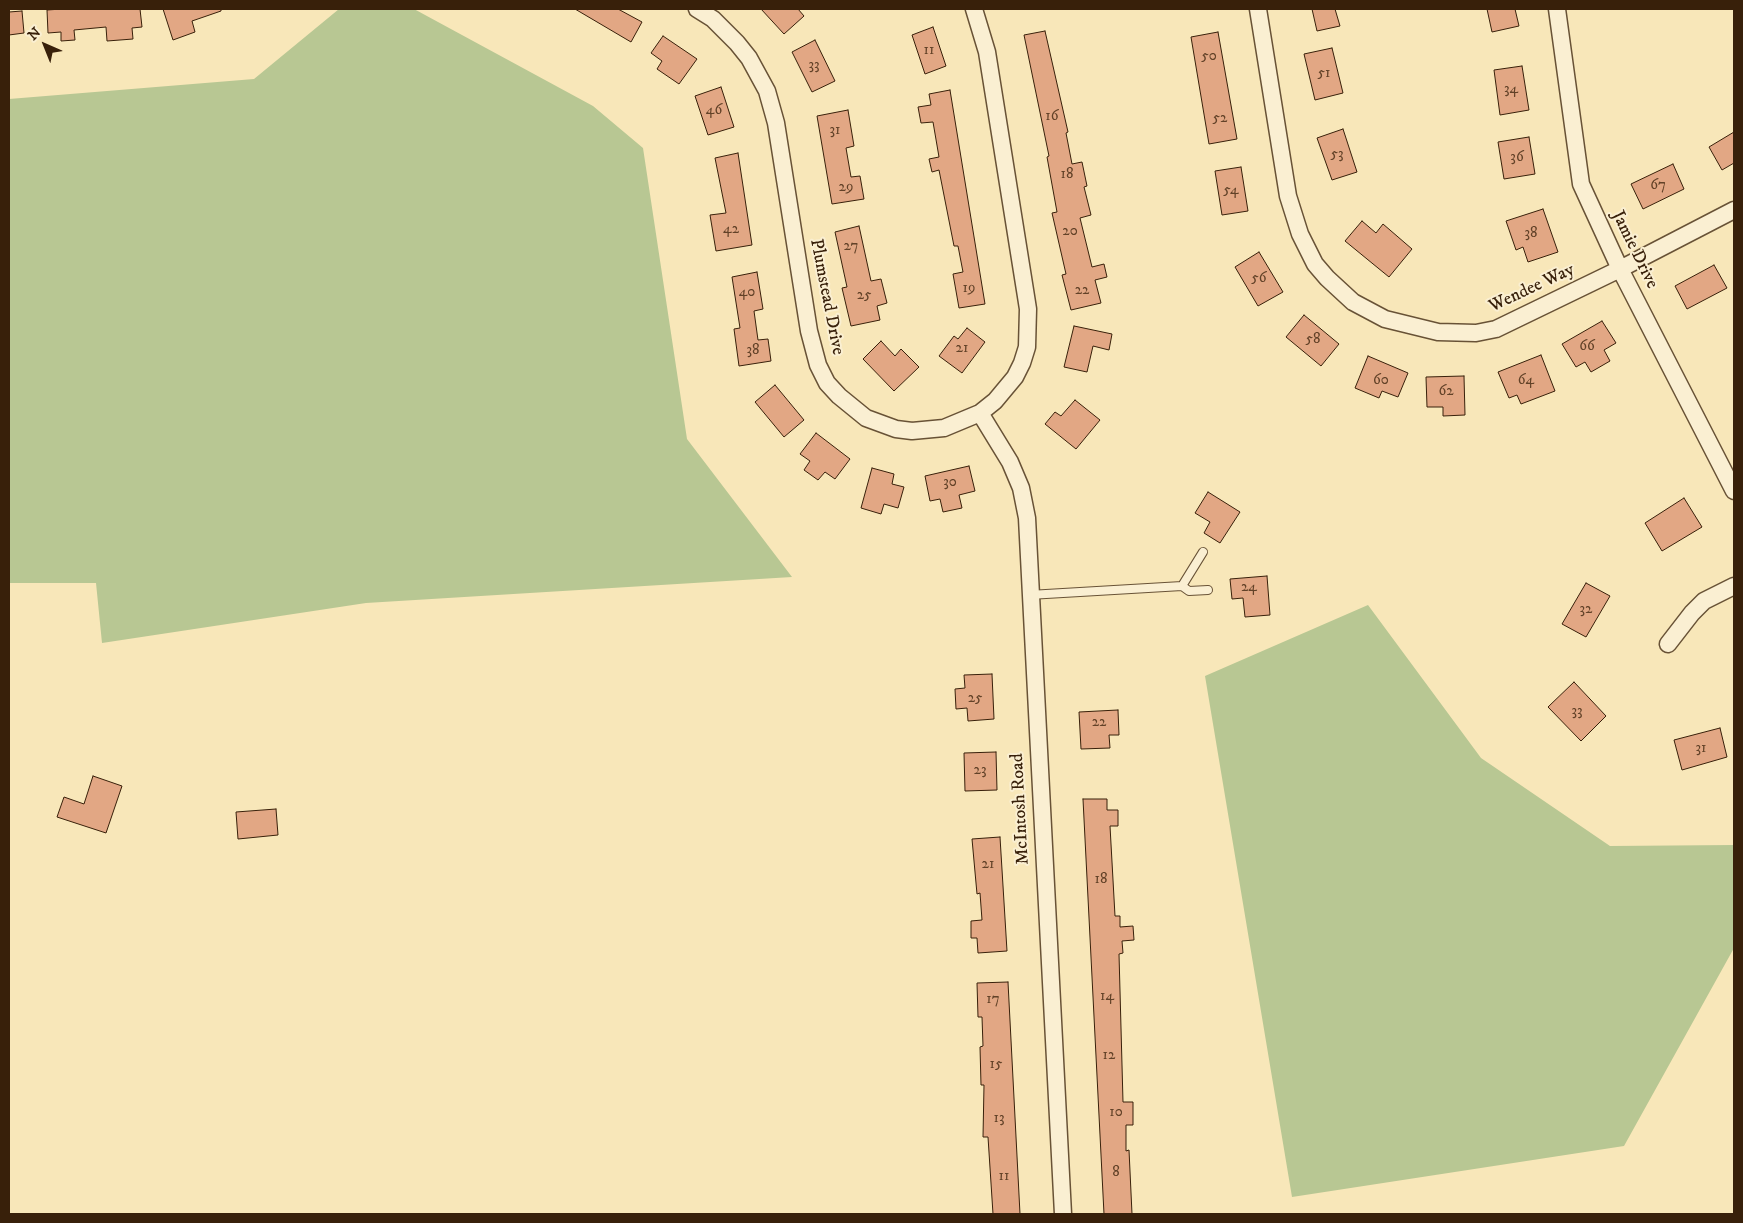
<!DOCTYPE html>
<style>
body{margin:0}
#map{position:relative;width:1743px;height:1223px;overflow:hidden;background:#f8e7b9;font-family:"IM FELL DW Pica",serif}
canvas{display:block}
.frame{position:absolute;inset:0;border:10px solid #38200a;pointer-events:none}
.north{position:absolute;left:20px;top:20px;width:50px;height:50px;-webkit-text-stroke:4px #faefd2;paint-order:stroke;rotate:316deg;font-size:14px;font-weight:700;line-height:20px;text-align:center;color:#38200a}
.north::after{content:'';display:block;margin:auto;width:18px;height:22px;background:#38200a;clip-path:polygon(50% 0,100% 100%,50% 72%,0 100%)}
</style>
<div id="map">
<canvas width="1743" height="1223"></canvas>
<div class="frame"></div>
<div class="north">N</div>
</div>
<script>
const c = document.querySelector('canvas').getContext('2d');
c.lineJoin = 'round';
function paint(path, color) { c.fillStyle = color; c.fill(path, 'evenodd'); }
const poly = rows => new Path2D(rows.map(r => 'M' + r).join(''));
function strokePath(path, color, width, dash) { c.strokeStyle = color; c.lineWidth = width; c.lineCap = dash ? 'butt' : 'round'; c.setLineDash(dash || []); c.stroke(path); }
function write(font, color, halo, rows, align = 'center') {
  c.font = font + ' "IM FELL DW Pica",serif'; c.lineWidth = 4; c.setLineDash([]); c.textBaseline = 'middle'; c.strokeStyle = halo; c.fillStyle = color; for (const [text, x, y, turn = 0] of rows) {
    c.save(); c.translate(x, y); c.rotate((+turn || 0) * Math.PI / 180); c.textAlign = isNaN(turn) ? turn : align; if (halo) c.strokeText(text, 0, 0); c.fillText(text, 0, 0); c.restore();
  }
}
paint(poly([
 [339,9,414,9,593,106,643,148,687,439,792,577,366,603,102,643,96,583,9,583,9,99,254,79],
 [1368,605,1481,758,1610,846,1734,845,1734,948,1624,1146,1292,1197,1205,676]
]), '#b8c793');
const building = poly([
 [62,9,140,9,142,27,132,28,133,39,107,41,106,27,74,30,75,40,61,41,61,32,48,33,47,10,62,9],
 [163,9,221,9,221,11,192,21,195,32,173,40,163,9],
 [575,9,618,9,642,22,631,42,575,9],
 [761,9,798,9,804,16,784,34,761,9],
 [1312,9,1335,9,1340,26,1317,31,1312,9],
 [1487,9,1515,9,1519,26,1492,32,1487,9],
 [22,11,24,33,9,35,9,12,22,11],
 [933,27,946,66,925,74,912,35,933,27],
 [1045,31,1068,132,1066,133,1072,164,1082,162,1087,186,1084,187,1091,215,1080,218,1092,267,1104,264,1107,277,1095,280,1101,303,1071,310,1062,275,1066,274,1052,213,1057,212,1047,157,1049,156,1024,35,1045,31],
 [1218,32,1237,139,1209,144,1191,37,1218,32],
 [663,36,697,59,679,84,657,69,662,61,651,53,663,36],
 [815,40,835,81,812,92,792,52,815,40],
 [1332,48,1343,93,1315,100,1304,54,1332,48],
 [1522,66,1529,110,1500,115,1494,70,1522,66],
 [721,87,734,127,708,135,695,96,721,87],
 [950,90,985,304,959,308,953,274,963,272,958,246,954,246,939,170,932,172,929,159,939,157,933,122,921,123,918,107,931,105,929,94,950,90],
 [848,110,854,146,846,148,851,177,860,176,864,199,832,204,817,116,848,110],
 [1343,129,1357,172,1332,180,1317,138,1343,129],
 [1734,132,1734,163,1722,170,1709,147,1734,132],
 [1529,137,1535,174,1504,179,1498,142,1529,137],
 [738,153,752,245,716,251,710,215,726,213,715,158,738,153],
 [1673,164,1684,189,1643,209,1631,184,1673,164],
 [1241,167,1248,211,1222,215,1215,171,1241,167],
 [1543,209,1558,252,1528,262,1523,247,1516,250,1506,221,1543,209],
 [1362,221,1376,233,1383,224,1412,249,1389,277,1345,241,1362,221],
 [859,226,871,281,881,279,887,303,877,306,880,320,851,326,842,288,847,287,835,232,859,226],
 [1259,252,1283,292,1258,306,1235,267,1259,252],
 [1714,265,1727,288,1687,309,1675,286,1714,265],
 [757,272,763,309,754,311,758,340,768,339,771,361,739,366,734,329,740,328,732,277,757,272],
 [1304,315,1339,344,1321,366,1286,337,1304,315],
 [1602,321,1616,343,1604,350,1610,361,1591,372,1585,362,1576,367,1562,344,1602,321],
 [1074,326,1112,334,1109,350,1093,346,1087,372,1064,367,1074,326],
 [967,328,985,342,962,373,939,356,954,336,958,339,967,328],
 [881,341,895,356,901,349,919,367,894,391,863,359,881,341],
 [1541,355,1555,391,1521,404,1517,395,1509,398,1498,372,1541,355],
 [1368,356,1408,373,1398,397,1382,391,1379,398,1355,388,1368,356],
 [1464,376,1465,415,1443,416,1443,407,1427,407,1426,377,1464,376],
 [775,385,804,420,784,437,755,402,775,385],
 [1075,400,1100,420,1076,449,1045,424,1055,412,1061,416,1075,400],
 [816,433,850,459,835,479,825,472,818,480,804,470,810,461,800,454,816,433],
 [969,466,975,491,959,495,962,508,943,512,940,499,930,501,925,476,969,466],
 [872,468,894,474,892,484,904,487,898,508,884,504,881,514,861,508,872,468],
 [1208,492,1240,512,1220,543,1204,533,1210,522,1195,513,1208,492],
 [1684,498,1702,527,1662,551,1645,523,1684,498],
 [1267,576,1270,615,1245,617,1243,598,1232,599,1230,579,1267,576],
 [1586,583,1610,596,1586,637,1562,624,1586,583],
 [992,674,994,719,968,721,967,708,956,709,955,689,965,688,964,675,992,674],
 [1574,682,1606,716,1581,741,1548,707,1574,682],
 [1118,710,1119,735,1109,735,1110,748,1081,749,1079,712,1118,710],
 [1720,728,1727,757,1682,770,1674,740,1720,728],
 [996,752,997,790,965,791,964,753,996,752],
 [93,776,122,786,106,833,57,817,64,797,84,804,93,776],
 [1083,799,1107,799,1107,810,1118,810,1118,826,1110,826,1115,916,1120,916,1120,927,1133,926,1134,940,1122,941,1123,953,1119,954,1123,1102,1133,1102,1133,1125,1126,1125,1126,1151,1129,1150,1132,1214,1104,1214,1083,799],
 [276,809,278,835,238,839,236,812,276,809],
 [1000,837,1007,951,978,953,977,938,971,938,971,921,982,920,980,893,977,894,972,839,1000,837],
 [1008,982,1020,1214,993,1214,988,1137,983,1137,984,1085,981,1085,980,1047,983,1046,982,1017,978,1017,977,983,1008,982]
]);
paint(building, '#e2a784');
strokePath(building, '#38200a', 1);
const lane = poly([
 [1182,586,1189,591,1208,590],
 [1029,595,1182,586,1203,552]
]);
const street = poly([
 [697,9,713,19,737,43,749,58,767,91,776,123,809,331,818,365,827,383,839,396,866,418,896,429,912,431,944,428,980,413,995,401,1015,377,1022,363,1027,347,1028,309,1025,290,987,52,974,9],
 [1258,9,1288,196,1300,234,1315,264,1327,278,1353,302,1385,319,1438,332,1476,333,1496,329,1620,269,1734,210],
 [1557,9,1581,184,1620,269,1734,491],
 [980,413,1010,462,1021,488,1027,518,1063,1214],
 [1668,644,1692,613,1704,601,1734,586]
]);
strokePath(lane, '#685236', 10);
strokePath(street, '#685236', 19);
strokePath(lane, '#faefd2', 8);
strokePath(street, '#faefd2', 16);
write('15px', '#624228', null, [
 ["11",929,51],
 ["50",1209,57],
 ["33",814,66],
 ["51",1324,74],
 ["34",1511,90],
 ["46",714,111],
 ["16",1052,117],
 ["52",1220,119],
 ["31",835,131],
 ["53",1337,155],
 ["36",1517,158],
 ["18",1067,175],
 ["67",1658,186],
 ["29",846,188],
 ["54",1231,191],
 ["42",731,230],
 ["20",1070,232],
 ["38",1531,234],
 ["27",851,247],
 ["56",1259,279],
 ["19",969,289],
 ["22",1082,291],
 ["40",747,293],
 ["25",864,296],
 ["58",1313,340],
 ["66",1587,347],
 ["21",962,349],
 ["38",753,351],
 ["60",1381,381],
 ["64",1526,381],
 ["62",1446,392],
 ["30",950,483],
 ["24",1249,588],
 ["32",1586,610],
 ["25",975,699],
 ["33",1577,712],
 ["22",1099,723],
 ["31",1701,749],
 ["23",980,771],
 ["21",988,865],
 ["18",1101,880],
 ["14",1107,997],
 ["17",993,1000],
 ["12",1109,1056],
 ["15",996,1065],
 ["10",1116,1113],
 ["13",999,1119],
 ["8",1116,1173],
 ["11",1004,1177]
]);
write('18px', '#38200a', '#faefd2', [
 ["Jamie Drive",1634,250,64],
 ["Wendee Way",1532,289,-25],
 ["Plumstead Drive",826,297,79],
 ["McIntosh Road",1021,809,-93]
]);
</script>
